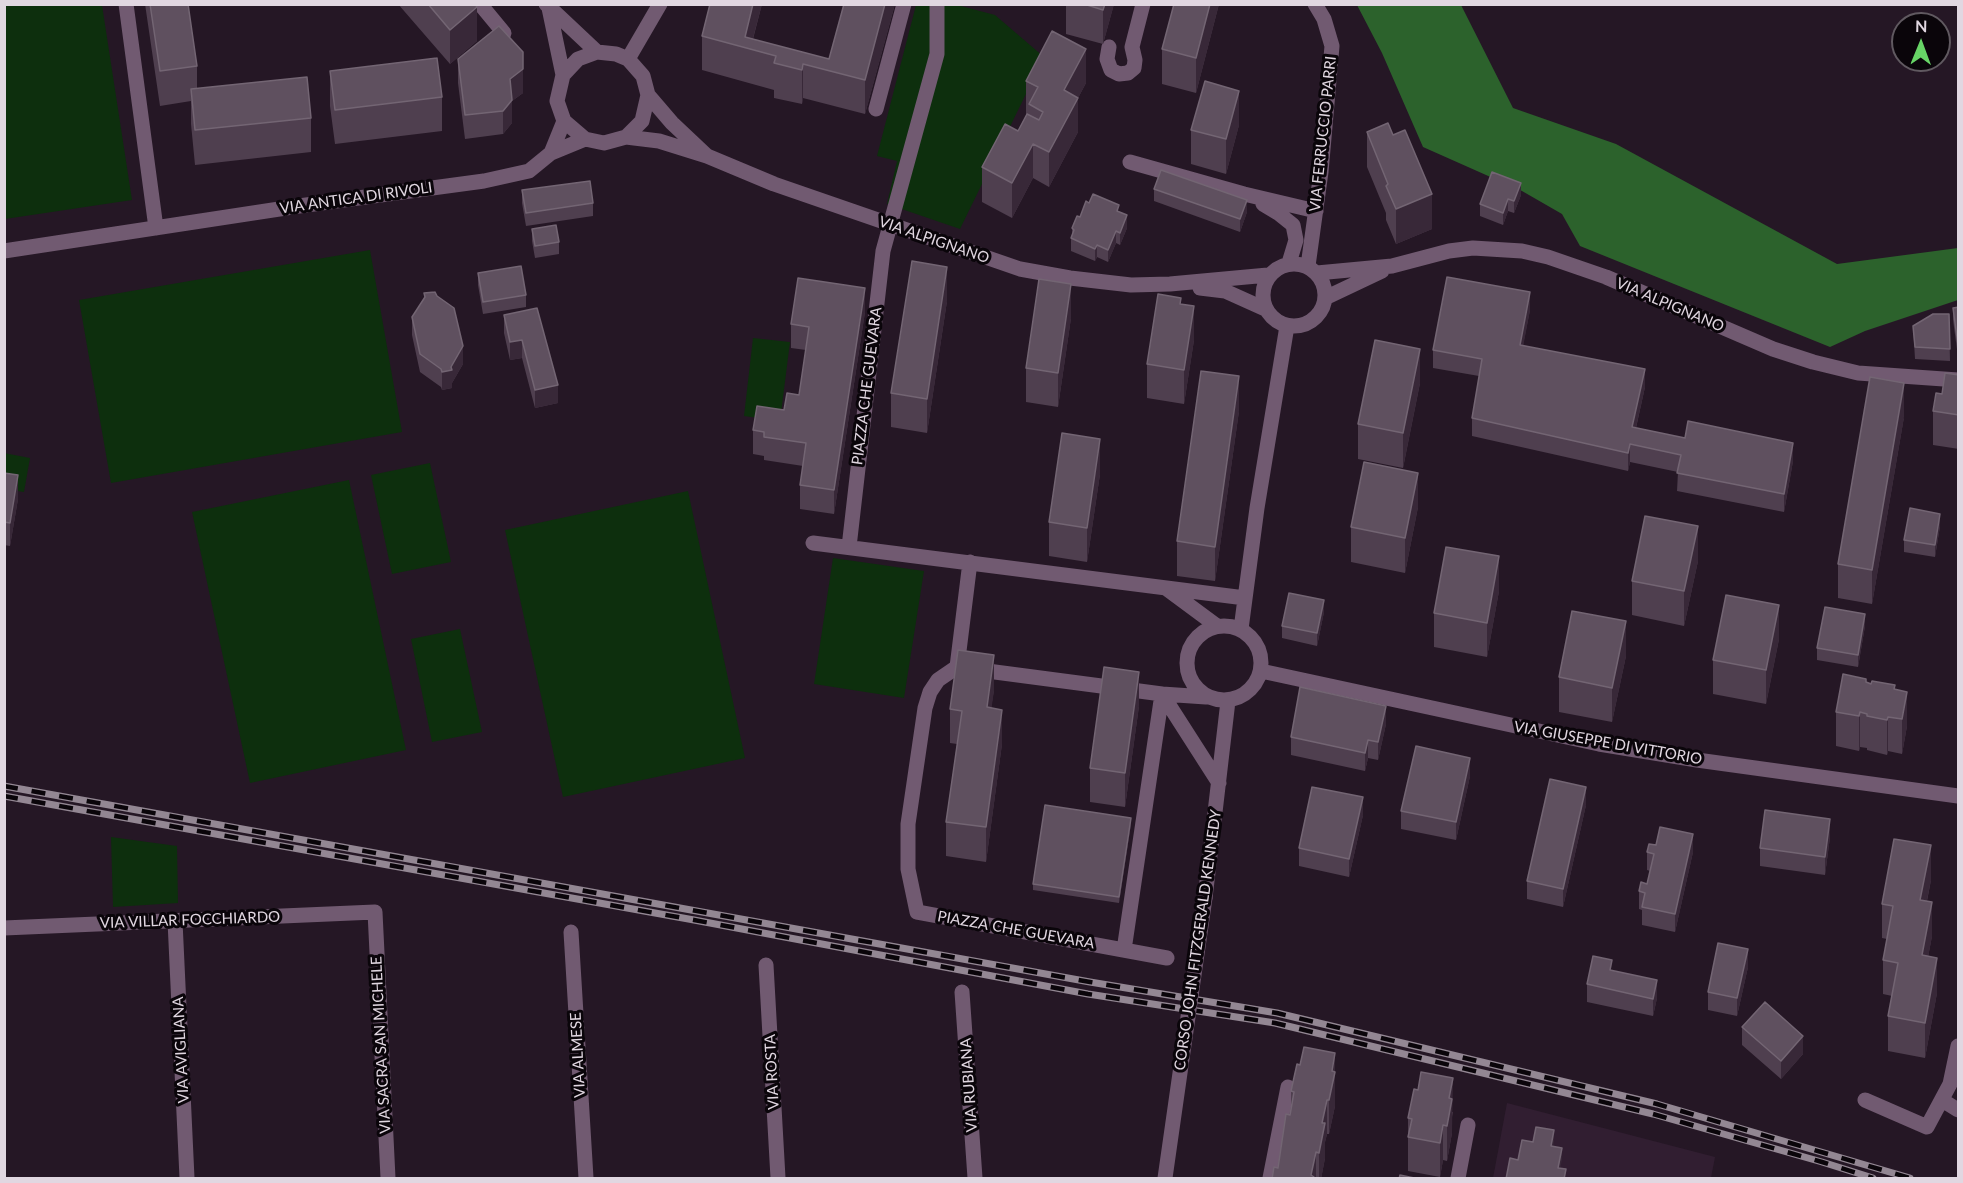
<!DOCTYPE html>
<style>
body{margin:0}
#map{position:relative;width:1963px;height:1183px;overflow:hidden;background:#251725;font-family:Lato,sans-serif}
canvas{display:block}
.frame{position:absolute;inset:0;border:6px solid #e1d7e1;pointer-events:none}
.north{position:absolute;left:1891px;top:12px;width:60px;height:60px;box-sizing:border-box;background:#0a050a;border:2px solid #605960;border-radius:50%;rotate:1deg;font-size:16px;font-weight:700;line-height:24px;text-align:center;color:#e1d7e1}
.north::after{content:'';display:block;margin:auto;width:21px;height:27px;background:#67d466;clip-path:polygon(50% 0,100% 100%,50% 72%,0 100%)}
</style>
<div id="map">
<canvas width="1963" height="1183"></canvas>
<div class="frame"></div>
<div class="north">N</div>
</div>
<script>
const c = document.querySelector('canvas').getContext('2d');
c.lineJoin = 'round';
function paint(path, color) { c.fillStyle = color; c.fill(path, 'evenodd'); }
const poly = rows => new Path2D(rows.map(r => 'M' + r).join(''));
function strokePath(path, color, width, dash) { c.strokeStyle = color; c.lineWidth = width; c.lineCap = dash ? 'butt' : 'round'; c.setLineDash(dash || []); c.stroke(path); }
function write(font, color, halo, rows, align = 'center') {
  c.font = font + ' Lato,sans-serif'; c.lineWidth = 6; c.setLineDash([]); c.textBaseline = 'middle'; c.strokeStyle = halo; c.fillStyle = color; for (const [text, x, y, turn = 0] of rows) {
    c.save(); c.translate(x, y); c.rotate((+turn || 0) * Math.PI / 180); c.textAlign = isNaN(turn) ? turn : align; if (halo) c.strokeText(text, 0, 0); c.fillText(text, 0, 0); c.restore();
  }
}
paint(poly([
 [1507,1103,1715,1157,1711,1178,1493,1178]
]), '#311e31');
paint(poly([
 [5,4,102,5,132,200,5,219],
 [916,5,957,5,995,15,1044,57,960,229,887,204,897,161,877,156],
 [370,250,402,432,111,483,79,300],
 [753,338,790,342,780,421,744,416],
 [4,453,30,458,24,492,5,489],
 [430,463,451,562,392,574,371,475],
 [349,480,406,750,250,783,192,512],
 [688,491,745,758,563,797,505,530],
 [833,558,924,571,904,698,814,684],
 [460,629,482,732,432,742,411,639],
 [111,837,177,846,178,903,113,907]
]), '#0d2f0d');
paint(poly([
 [1357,5,1461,5,1513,108,1616,144,1837,264,1958,248,1958,300,1865,331,1830,347,1580,246,1562,214,1522,191,1423,147,1382,53]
]), '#2c622c');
strokePath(poly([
 [126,4,156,228],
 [480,4,504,33],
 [546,4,597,52],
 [549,8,563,75],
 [1109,47,1107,59,1111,70,1119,74,1128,73,1134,68,1135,60,1132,47,1143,4],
 [628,59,660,4],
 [876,109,904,4],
 [626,137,642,121,648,95],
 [551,153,564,121],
 [707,156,672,123,648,95,643,76,628,59,616,54,597,52,578,59,563,75,557,101,564,121,585,139,604,143,626,137,659,141,707,156,774,184,1020,269,1070,278,1131,285,1170,284,1268,275],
 [1130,162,1244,194,1316,211],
 [1263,204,1278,213,1293,225,1296,240,1289,263],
 [4,251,299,206,484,181,529,171,551,153,585,139],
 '1263 295a31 31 0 1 1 62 0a31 31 0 1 1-62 0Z',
 [1308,266,1321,172,1332,46,1324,19,1315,4],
 [1317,273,1392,266,1449,251,1473,248,1522,251,1548,257,1606,277,1773,349,1813,362,1858,373,1958,380],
 [1200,288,1225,291,1265,309],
 [1325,298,1382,271],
 [813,543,1245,598],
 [849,547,883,251,937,54,937,4],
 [970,562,957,667,1162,694,1206,697],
 [1167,589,1217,626],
 '1187 663a37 37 0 1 1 74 0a37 37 0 1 1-74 0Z',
 [1241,629,1257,508,1287,326],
 [957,667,938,680,930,692,925,708,908,824,908,869,917,912,1167,958],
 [1261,671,1599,744,1697,760,1958,796],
 [1162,694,1219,783],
 [1205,898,1228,701],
 [175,921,187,1178],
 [4,928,375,912,388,1178],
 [571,932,586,1178],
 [1124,950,1162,694],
 [766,965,778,1178],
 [962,992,975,1178],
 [1865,1100,1927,1127,1950,1084,1958,1046],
 [1942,1100,1958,1110],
 [1270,1178,1288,1087],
 [1458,1178,1468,1125]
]), '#715a71', 15);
const rail = poly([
 [4,786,1090,982,1277,1013,1657,1104,1910,1178],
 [4,796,694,920,1088,994,1275,1023,1653,1114,1822,1162,1873,1178]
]);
strokePath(rail, '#938793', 7);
strokePath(rail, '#0a050a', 4.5, [14]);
strokePath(poly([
 [1165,1178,1205,898]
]), '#715a71', 15);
paint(poly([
 [145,4,188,4,197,66,197,89,311,118,311,152,195,165,191,124,191,101,160,106],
 [398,4,475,4,477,41,450,64],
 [710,4,762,4,753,39,829,59,844,4,895,4,865,114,803,98,802,104,774,98,774,90,702,70,702,36],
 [1066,4,1114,4,1103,44,1066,34],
 [1174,4,1219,4,1196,93,1162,84,1162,49],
 [458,59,523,93,512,101,512,123,503,134,465,139,458,83],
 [330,71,442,97,442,131,335,144,330,106],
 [1026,81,1086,83,1078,98,1078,132,1049,187,1033,178,1012,218,982,202,982,167,1018,131,1026,116],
 [1239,125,1226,174,1191,164,1191,130],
 [1367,132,1432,229,1396,244,1386,220,1386,213,1367,167],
 [1154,189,1247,212,1240,232,1154,201],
 [522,190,593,203,593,216,526,226,522,203],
 [1521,195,1514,213,1508,211,1503,225,1480,216,1480,204],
 [1119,212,1127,228,1120,245,1116,243,1108,262,1097,257,1095,261,1071,251,1071,238,1072,235,1072,228,1080,217],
 [532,229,559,242,559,254,535,258,532,241],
 [478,273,526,295,526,307,483,314,478,285],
 [424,293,463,364,452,383,452,388,442,390,441,387,420,372,412,335,412,317,424,298],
 [947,301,927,433,891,427,891,393],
 [1181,304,1194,340,1184,404,1147,398,1147,364],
 [1959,307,1959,364,1953,320,1953,308],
 [537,308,558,403,535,408,522,358,510,360,504,333,504,315],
 [1530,310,1523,345,1645,387,1636,428,1793,461,1784,512,1677,491,1678,472,1630,462,1628,471,1472,436,1472,418,1479,376,1433,368,1433,350],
 [865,312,834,514,800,509,800,485,803,466,764,460,764,456,753,454,753,430,784,410,799,395,806,350,791,348,791,324],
 [1949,314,1950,361,1915,359,1913,326],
 [1071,318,1058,407,1026,402,1026,368],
 [1959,375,1959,449,1933,445,1933,411,1942,394],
 [1420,383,1403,468,1358,459,1358,424],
 [1239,411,1215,581,1177,576,1177,541],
 [1904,417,1872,604,1838,598,1838,564],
 [4,473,18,499,10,546,4,545],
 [1100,474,1087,562,1049,556,1049,522],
 [1418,507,1405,573,1351,562,1351,527],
 [1940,526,1935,557,1904,552,1904,540],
 [1959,534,1959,552,1958,552],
 [1698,561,1684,626,1632,615,1632,581],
 [1499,591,1487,657,1434,647,1434,613],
 [1324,612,1317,646,1282,638,1282,626],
 [1865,626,1858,667,1817,660,1817,648],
 [1779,639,1766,704,1713,694,1713,660],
 [1626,656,1612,722,1559,712,1559,677],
 [1866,682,1895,689,1907,726,1902,754,1888,751,1887,755,1867,750,1867,748,1860,747,1859,751,1836,746,1836,712],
 [994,690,991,708,1002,744,986,862,946,856,946,822,957,744,950,743,950,709],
 [1139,706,1125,807,1090,802,1090,768],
 [1386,724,1378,760,1368,758,1365,771,1291,755,1291,737],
 [1470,776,1456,840,1401,829,1401,811],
 [1586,805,1563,907,1527,899,1527,881],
 [1363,815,1349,877,1299,866,1299,848],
 [1131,824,1119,903,1033,890,1033,884],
 [1830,837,1825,875,1760,866,1760,848],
 [1647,852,1693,852,1675,932,1642,925,1642,910,1639,909,1639,891,1647,884,1650,871,1647,870],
 [1931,880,1927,901,1932,936,1928,957,1937,993,1925,1058,1888,1051,1888,1016,1892,996,1883,994,1883,960,1887,939,1882,938,1882,904],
 [1748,967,1737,1016,1708,1010,1708,992],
 [1612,970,1657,998,1653,1016,1587,1002,1587,984],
 [1742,1027,1803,1054,1781,1079,1742,1045],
 [1335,1053,1335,1106,1329,1134,1327,1134,1325,1142,1325,1158,1321,1179,1272,1179,1278,1168,1291,1107,1291,1091,1300,1065],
 [1453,1112,1452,1117,1452,1133,1447,1161,1443,1160,1440,1177,1408,1171,1408,1118]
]), '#4f3f4f');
paint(poly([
 [753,4,762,4,750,49,745,37],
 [885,4,895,4,865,114,865,80],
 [1105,4,1114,4,1103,44,1103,10],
 [1210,4,1219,4,1196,93,1196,58],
 [477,7,477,41,450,64,450,30],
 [1086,49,1086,83,1078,98,1078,132,1049,187,1049,152,1064,90],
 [523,52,523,93,512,101,512,123,503,134,503,111,510,79],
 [803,64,803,98,802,104,802,70],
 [1239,91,1239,125,1226,174,1226,139],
 [1033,144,1033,178,1012,218,1012,183],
 [1521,183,1521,195,1514,213,1514,201],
 [1432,194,1432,229,1396,244,1396,209],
 [1508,199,1508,211,1503,225,1503,213],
 [1247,200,1247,212,1240,232,1240,219],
 [1127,215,1127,228,1120,245,1120,233],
 [1116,231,1116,243,1108,262,1108,250],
 [1097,245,1097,257,1095,261,1095,249],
 [947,267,947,301,927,433,927,399],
 [1071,284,1071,318,1058,407,1058,373],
 [865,288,865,312,834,514,834,490],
 [1530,292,1530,310,1520,363,1520,345],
 [1194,306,1194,340,1184,404,1184,370],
 [522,340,522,358,510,360,510,342],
 [463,346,463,364,452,383,452,388,442,390,442,372,451,367],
 [1420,349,1420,383,1403,468,1403,433],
 [1645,369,1645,387,1632,445,1632,427],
 [1239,376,1239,411,1215,581,1215,547],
 [1904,383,1904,417,1872,604,1872,570],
 [558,385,558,403,535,408,535,390],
 [1100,439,1100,474,1087,562,1087,528],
 [1793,443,1793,461,1784,512,1784,494],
 [1630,444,1630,462,1628,471,1628,453],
 [1418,473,1418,507,1405,573,1405,538],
 [18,475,18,499,10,546,10,523],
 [1940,514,1940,526,1935,557,1935,545],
 [1698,526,1698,561,1684,626,1684,591],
 [1499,556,1499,591,1487,657,1487,623],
 [1324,600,1324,612,1317,646,1317,633],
 [1779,605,1779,639,1766,704,1766,670],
 [1865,614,1865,626,1858,667,1858,655],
 [1626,621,1626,656,1612,722,1612,688],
 [994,655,994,690,987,742,987,707],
 [1139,672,1139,706,1125,807,1125,773],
 [1907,692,1907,726,1902,754,1902,719],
 [1386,706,1386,724,1378,760,1378,742],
 [1002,710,1002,744,986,862,986,827],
 [1860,712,1860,747,1859,751,1859,716],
 [1888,717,1888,751,1887,755,1887,720],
 [1368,740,1368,758,1365,771,1365,753],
 [1470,758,1470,776,1456,840,1456,822],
 [1586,787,1586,805,1563,907,1563,889],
 [1363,797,1363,815,1349,877,1349,859],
 [1131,818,1131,824,1119,903,1119,897],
 [1830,819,1830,837,1825,875,1825,857],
 [1693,834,1693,852,1675,932,1675,914],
 [1931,845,1931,880,1920,934,1920,900],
 [1932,902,1932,936,1922,990,1922,955],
 [1748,949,1748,967,1737,1016,1737,998],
 [1937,958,1937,993,1925,1058,1925,1023],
 [1657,980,1657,998,1653,1016,1653,999],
 [1803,1036,1803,1054,1781,1079,1781,1061],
 [1335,1053,1335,1106,1329,1134,1329,1100,1332,1071],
 [1453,1078,1452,1133,1447,1161,1447,1126,1449,1098],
 [1327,1100,1327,1134,1325,1142,1325,1158,1321,1179,1319,1179,1319,1153,1322,1123],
 [1443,1125,1443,1160,1440,1177,1440,1143],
 [1554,1130,1554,1142,1551,1158,1551,1146],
 [1562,1148,1562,1160,1558,1179,1558,1168],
 [1316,1152,1316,1179,1311,1179,1311,1175]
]), '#382838');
const building = poly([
 [150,4,188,4,197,66,160,71,150,4],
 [428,4,475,4,477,7,450,30,428,4],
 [710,4,753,4,745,37,829,59,844,4,885,4,865,80,803,64,802,70,774,63,776,56,702,36,710,4],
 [1084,4,1105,4,1103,10,1084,4],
 [1174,4,1210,4,1196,58,1162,49,1174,4],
 [499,26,523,52,523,69,510,79,512,100,503,111,465,115,458,59,499,26],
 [1052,31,1086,49,1064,90,1078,98,1049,152,1033,144,1012,183,982,167,1005,124,1018,131,1027,114,1039,120,1043,112,1029,104,1038,87,1026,81,1052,31],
 [437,58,442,97,335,110,330,71,437,58],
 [307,77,311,118,195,130,191,89,307,77],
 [1205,81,1239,91,1226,139,1191,130,1205,81],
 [1388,123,1393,135,1405,130,1432,194,1396,209,1386,186,1388,184,1367,132,1388,123],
 [1161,170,1247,200,1240,219,1154,189,1161,170],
 [1492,172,1521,183,1514,201,1508,199,1503,213,1480,204,1492,172],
 [590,181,593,203,526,213,522,190,590,181],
 [1093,194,1119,205,1117,211,1127,215,1120,233,1116,231,1108,250,1097,245,1095,249,1071,238,1074,230,1072,228,1077,216,1080,217,1086,201,1089,203,1093,194],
 [556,225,559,242,535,246,532,229,556,225],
 [912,261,947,267,927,399,891,393,912,261],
 [521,266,526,295,483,302,478,273,521,266],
 [1447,277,1530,292,1520,345,1645,369,1632,427,1685,438,1688,421,1793,443,1784,494,1677,473,1681,455,1630,444,1628,453,1472,418,1482,359,1433,350,1447,277],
 [798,278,865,288,834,490,800,485,806,443,764,437,764,432,753,430,757,406,784,410,787,393,799,395,809,327,791,324,798,278],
 [1039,279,1071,284,1058,373,1026,368,1039,279],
 [435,292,437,296,454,308,463,346,451,367,452,370,442,372,441,369,420,354,412,317,425,297,424,293,435,292],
 [1158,294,1181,298,1180,304,1194,306,1184,370,1147,364,1158,294],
 [1959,307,1959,352,1953,308,1959,307],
 [537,308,558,385,535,390,522,340,510,342,504,315,537,308],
 [1933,314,1949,314,1950,349,1915,347,1913,326,1933,314],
 [1375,340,1420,349,1403,433,1358,424,1375,340],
 [1201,371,1239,376,1215,547,1177,541,1201,371],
 [1945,373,1959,375,1959,415,1933,411,1936,393,1942,394,1945,373],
 [1870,377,1904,383,1872,570,1838,564,1870,377],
 [1062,433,1100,439,1087,528,1049,522,1062,433],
 [1364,462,1418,473,1405,538,1351,527,1364,462],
 [4,473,18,475,10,523,4,522,4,473],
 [1910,508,1940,514,1935,545,1904,540,1910,508],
 [1645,516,1698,526,1684,591,1632,581,1645,516],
 [1446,547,1499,556,1487,623,1434,613,1446,547],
 [1289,593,1324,600,1317,633,1282,626,1289,593],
 [1726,595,1779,605,1766,670,1713,660,1726,595],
 [1825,607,1865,614,1858,655,1817,648,1825,607],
 [1572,611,1626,621,1612,688,1559,677,1572,611],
 [958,650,994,655,987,707,1002,710,986,827,946,822,962,711,950,709,958,650],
 [1104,667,1139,672,1125,773,1090,768,1104,667],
 [1843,674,1866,679,1866,682,1871,684,1872,681,1895,685,1894,689,1907,692,1902,719,1888,717,1887,720,1867,716,1867,714,1860,712,1859,716,1836,712,1843,674],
 [1300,687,1386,706,1378,742,1368,740,1365,753,1291,737,1300,687],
 [1416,746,1470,758,1456,822,1401,811,1416,746],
 [1550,779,1586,787,1563,889,1527,881,1550,779],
 [1312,787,1363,797,1349,859,1299,848,1312,787],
 [1045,805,1131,818,1119,897,1033,884,1045,805],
 [1765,810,1830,819,1825,857,1760,848,1765,810],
 [1660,827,1693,834,1675,914,1642,907,1645,893,1639,891,1641,882,1647,884,1654,854,1647,852,1649,844,1656,845,1660,827],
 [1894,839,1931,845,1920,900,1932,902,1922,955,1937,958,1925,1023,1888,1016,1898,963,1883,960,1893,906,1882,904,1894,839],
 [1718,943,1748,949,1737,998,1708,992,1718,943],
 [1593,956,1612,960,1610,970,1657,980,1653,999,1587,984,1593,956],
 [1765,1002,1803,1036,1781,1061,1742,1027,1765,1002],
 [1304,1047,1335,1053,1332,1071,1335,1072,1329,1100,1327,1100,1322,1123,1325,1123,1319,1153,1316,1152,1311,1175,1314,1177,1313,1179,1272,1179,1274,1167,1278,1168,1286,1114,1290,1115,1294,1092,1291,1091,1297,1064,1300,1065,1304,1047],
 [1421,1072,1453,1078,1449,1098,1452,1099,1447,1126,1443,1125,1440,1143,1408,1137,1412,1119,1408,1118,1414,1089,1418,1090,1421,1072],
 [1536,1127,1554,1130,1551,1146,1562,1148,1558,1168,1566,1169,1564,1179,1506,1179,1510,1158,1518,1160,1522,1140,1533,1142,1536,1127],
 [1400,1175,1419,1179,1399,1179,1400,1175]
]);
paint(building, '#5f505f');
strokePath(building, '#736573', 1.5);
write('15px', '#e1d7e1', '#0a050a', [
 ["VIA FERRUCCIO PARRI",1323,134,-84],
 ["VIA ANTICA DI RIVOLI",356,198,-8],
 ["VIA ALPIGNANO",934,240,19],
 ["VIA ALPIGNANO",1670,305,23],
 ["PIAZZA CHE GUEVARA",867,386,-83],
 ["VIA GIUSEPPE DI VITTORIO",1608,743,10],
 ["VIA VILLAR FOCCHIARDO",190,920,-2],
 ["PIAZZA CHE GUEVARA",1016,930,10],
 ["CORSO JOHN FITZGERALD KENNEDY",1198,940,-82],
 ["VIA SACRA SAN MICHELE",381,1045,-93],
 ["VIA AVIGLIANA",181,1050,-93],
 ["VIA ALMESE",578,1055,-93],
 ["VIA ROSTA",772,1072,-93],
 ["VIA RUBIANA",969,1085,-94]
]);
</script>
